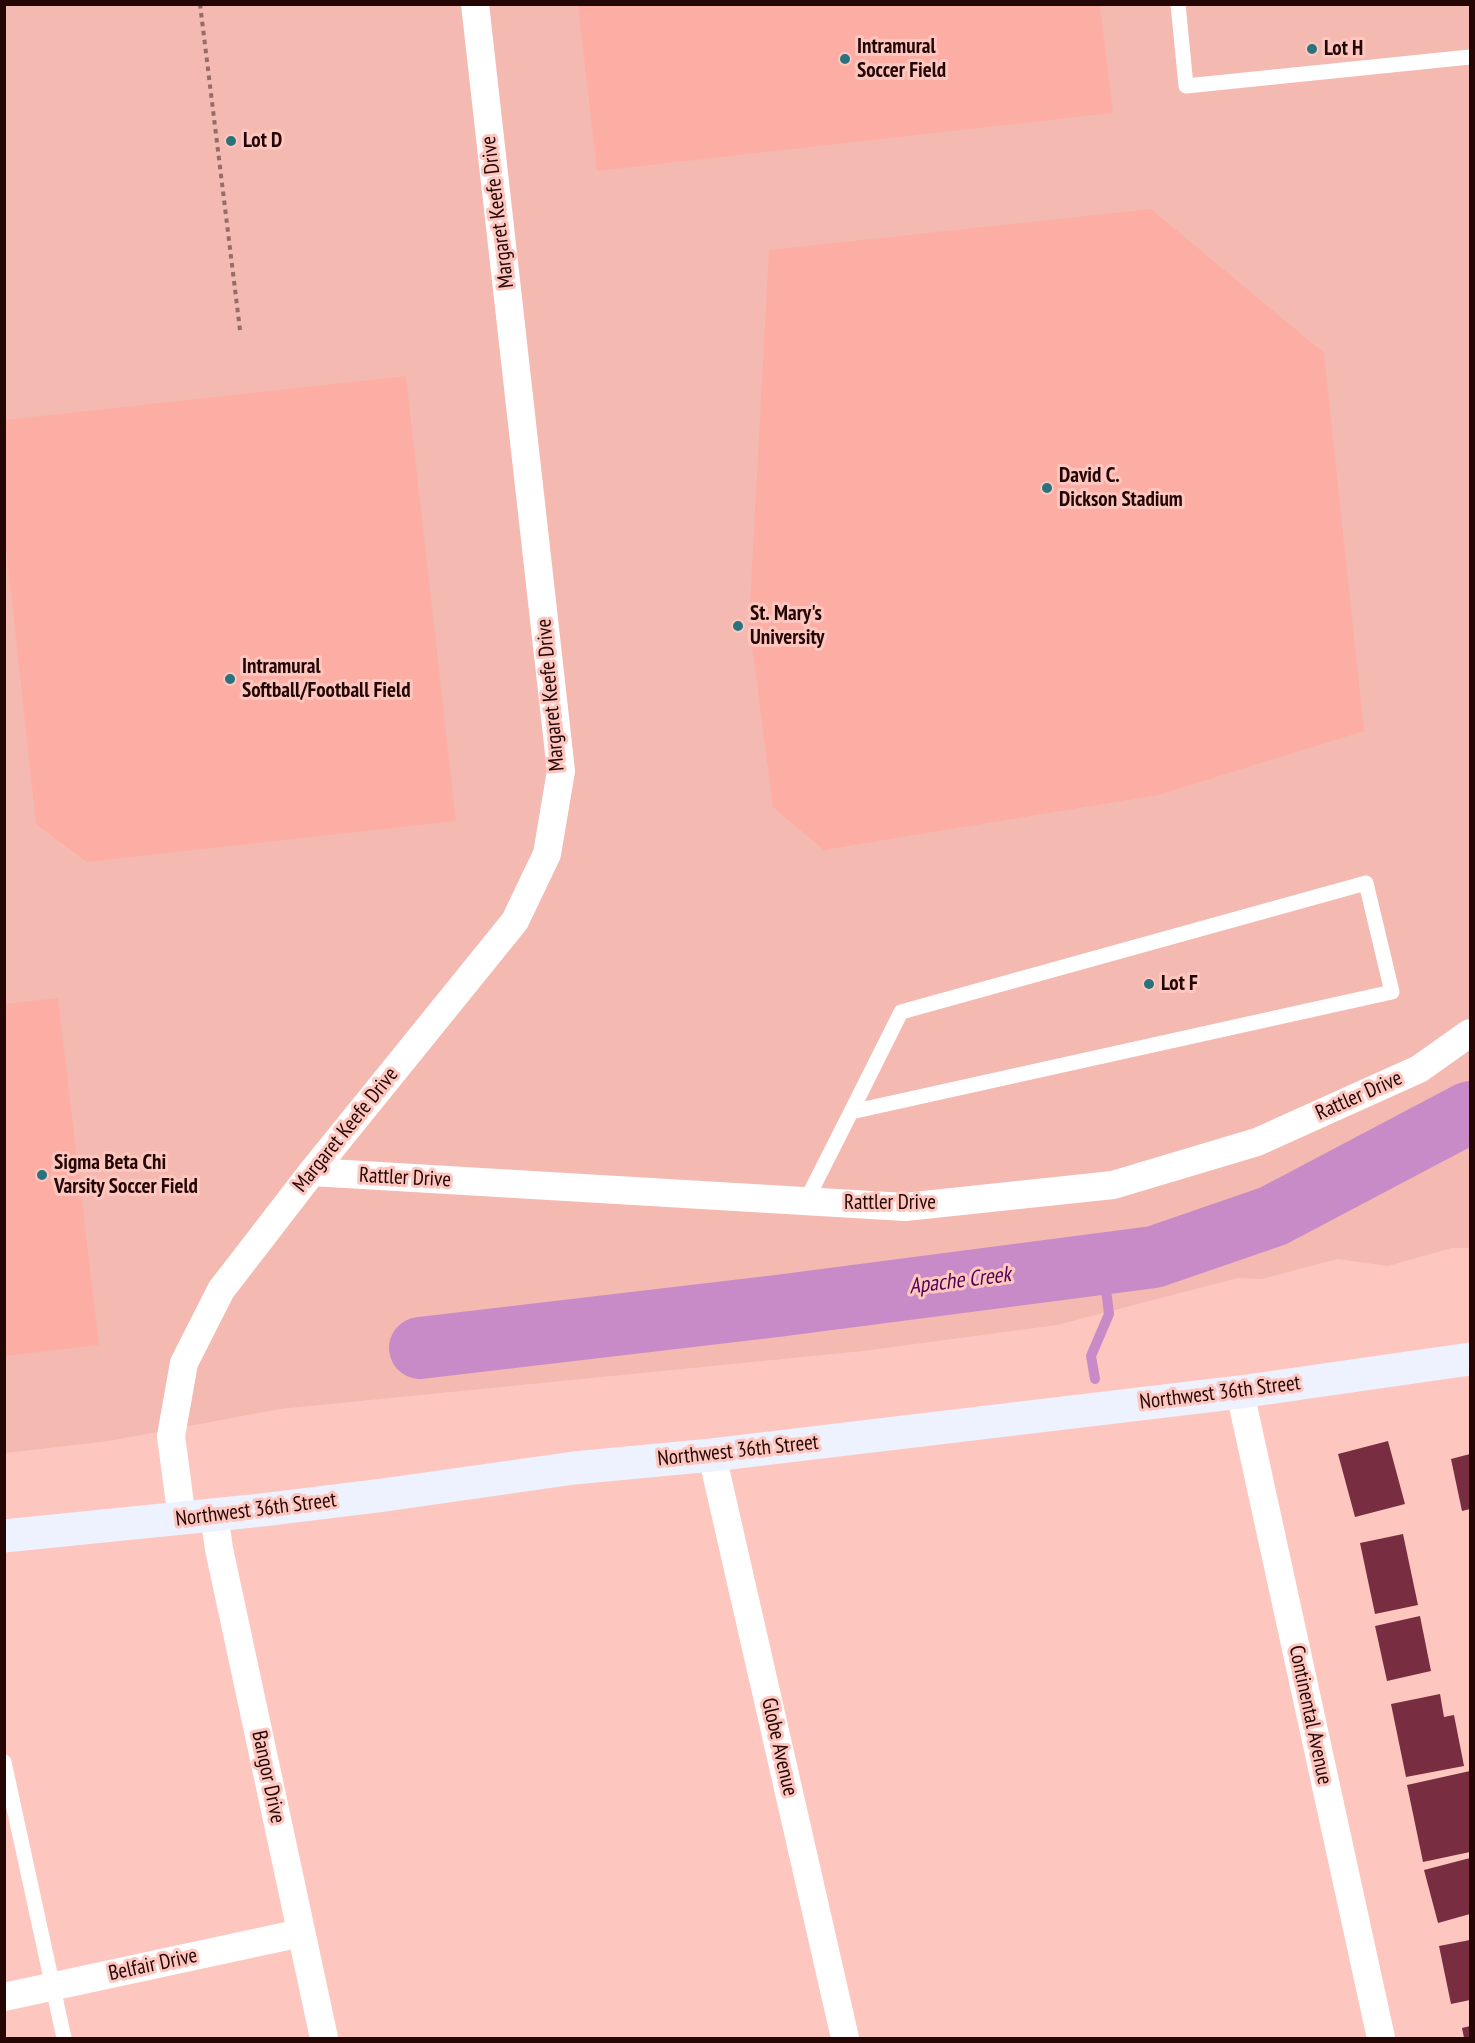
<!DOCTYPE html>
<style>
body{margin:0}
#map{position:relative;width:1475px;height:2043px;overflow:hidden;background:#fdc7c0;font-family:"PT Sans Narrow",sans-serif}
canvas{display:block}
.frame{position:absolute;inset:0;border:6px solid #240605;pointer-events:none}
</style>
<div id="map">
<canvas width="1475" height="2043"></canvas>
<div class="frame"></div>
</div>
<script>
const c = document.querySelector('canvas').getContext('2d');
c.lineJoin = 'round';
function paint(path, color) { c.fillStyle = color; c.fill(path, 'evenodd'); }
const poly = rows => new Path2D(rows.map(r => 'M' + r).join(''));
function strokePath(path, color, width, dash) { c.strokeStyle = color; c.lineWidth = width; c.lineCap = dash ? 'butt' : 'round'; c.setLineDash(dash || []); c.stroke(path); }
function write(font, color, halo, rows, align = 'center') {
  c.font = font + ' "PT Sans Narrow",sans-serif'; c.lineWidth = 6; c.setLineDash([]); c.textBaseline = 'middle'; c.strokeStyle = halo; c.fillStyle = color; for (const [text, x, y, turn = 0] of rows) {
    c.save(); c.translate(x, y); c.rotate((+turn || 0) * Math.PI / 180); c.textAlign = isNaN(turn) ? turn : align; if (halo) c.strokeText(text, 0, 0); c.fillText(text, 0, 0); c.restore();
  }
}
paint(poly([
 [4,5,1470,5,1470,1248,1452,1248,1388,1266,1337,1259,1262,1279,1238,1278,1057,1325,863,1351,280,1409,109,1441,5,1453]
]), '#f4b9b1');
paint(poly([
 [578,5,1100,5,1113,113,597,171],
 [1151,209,1324,353,1364,731,1158,795,824,850,773,807,749,623,769,250],
 [406,376,456,821,87,862,36,824,5,537,5,420],
 [58,998,99,1345,5,1356,5,1004]
]), '#fdaea4');
strokePath(poly([
 [1095,1379,1091,1356,1109,1314,1103,1264]
]), '#c98bc8', 10);
strokePath(poly([
 [420,1348,777,1306,1154,1257,1273,1216,1470,1112]
]), '#c98bc8', 62);
paint(poly([
 [1388,1441,1405,1504,1355,1517,1338,1454],
 [1470,1454,1470,1509,1462,1511,1451,1459],
 [1403,1534,1418,1605,1375,1614,1360,1543],
 [1420,1616,1431,1671,1387,1681,1375,1626],
 [1440,1694,1444,1717,1454,1715,1464,1766,1406,1777,1391,1704],
 [1470,1771,1470,1852,1423,1862,1407,1785],
 [1470,1858,1470,1914,1438,1923,1424,1870],
 [1470,1940,1470,2000,1451,2004,1439,1946],
 [1470,2026,1470,2038,1464,2038,1462,2028]
]), '#782e40');
strokePath(poly([
 [200,4,240,330]
]), '#966c68', 4, [4.5, 4.5]);
strokePath(poly([
 [1178,4,1186,86,1470,57],
 [806,1201,851,1112,901,1012,1366,883,1392,992,851,1112],
 [4,1762,64,2038]
]), '#fff', 15);
strokePath(poly([
 [312,1172,905,1207,1113,1185,1257,1142,1419,1069,1470,1033],
 [1240,1392,1381,2038],
 [712,1455,845,2038],
 [214,1514,219,1549,324,2038],
 [182,1519,171,1436,184,1363,221,1290,312,1172,515,921,547,854,561,771,475,4],
 [4,1997,301,1933]
]), '#fff', 28);
strokePath(poly([
 [4,1536,262,1510,384,1495,574,1468,712,1455,1240,1392,1470,1359]
]), '#edf2fe', 33);
for (const [x, y, r, color] of [
 [1312,49,6,"#2a737c"],
 [845,59,6,"#2a737c"],
 [231,141,6,"#2a737c"],
 [1047,488,6,"#2a737c"],
 [738,626,6,"#2a737c"],
 [230,679,6,"#2a737c"],
 [1149,984,6,"#2a737c"],
 [42,1175,6,"#2a737c"]
]) { const dot = new Path2D(); dot.arc(x, y, r, 0, 2 * Math.PI); c.fillStyle = color; c.fill(dot); strokePath(dot, '#fdc7c0', 2); }
write('bold 21px', '#240605', '#fdc7c0', [
 ["Intramural",857,47],
 ["Soccer Field",857,71],
 ["Lot H",1324,49],
 ["Lot D",243,141],
 ["David C.",1059,476],
 ["Dickson Stadium",1059,500],
 ["St. Mary's",750,614],
 ["University",750,638],
 ["Intramural",242,667],
 ["Softball/Football Field",242,691],
 ["Lot F",1161,984],
 ["Sigma Beta Chi",54,1163],
 ["Varsity Soccer Field",54,1187]
], 'left');
write('21px', '#240605', '#fdc7c0', [
 ["Margaret Keefe Drive",498,212,-97],
 ["Margaret Keefe Drive",551,695,-95],
 ["Rattler Drive",1359,1096,-24],
 ["Margaret Keefe Drive",346,1130,-51],
 ["Rattler Drive",405,1178,3],
 ["Rattler Drive",890,1203],
 ["Northwest 36th Street",1220,1393,-7],
 ["Northwest 36th Street",738,1451,-6],
 ["Northwest 36th Street",256,1510,-7],
 ["Continental Avenue",1310,1715,78],
 ["Globe Avenue",779,1747,77],
 ["Bangor Drive",268,1777,78],
 ["Belfair Drive",153,1965,-12]
]);
write('italic 22px', '#510153', '#fdc7c0', [
 ["Apache Creek",960,1281,-7]
]);
</script>
